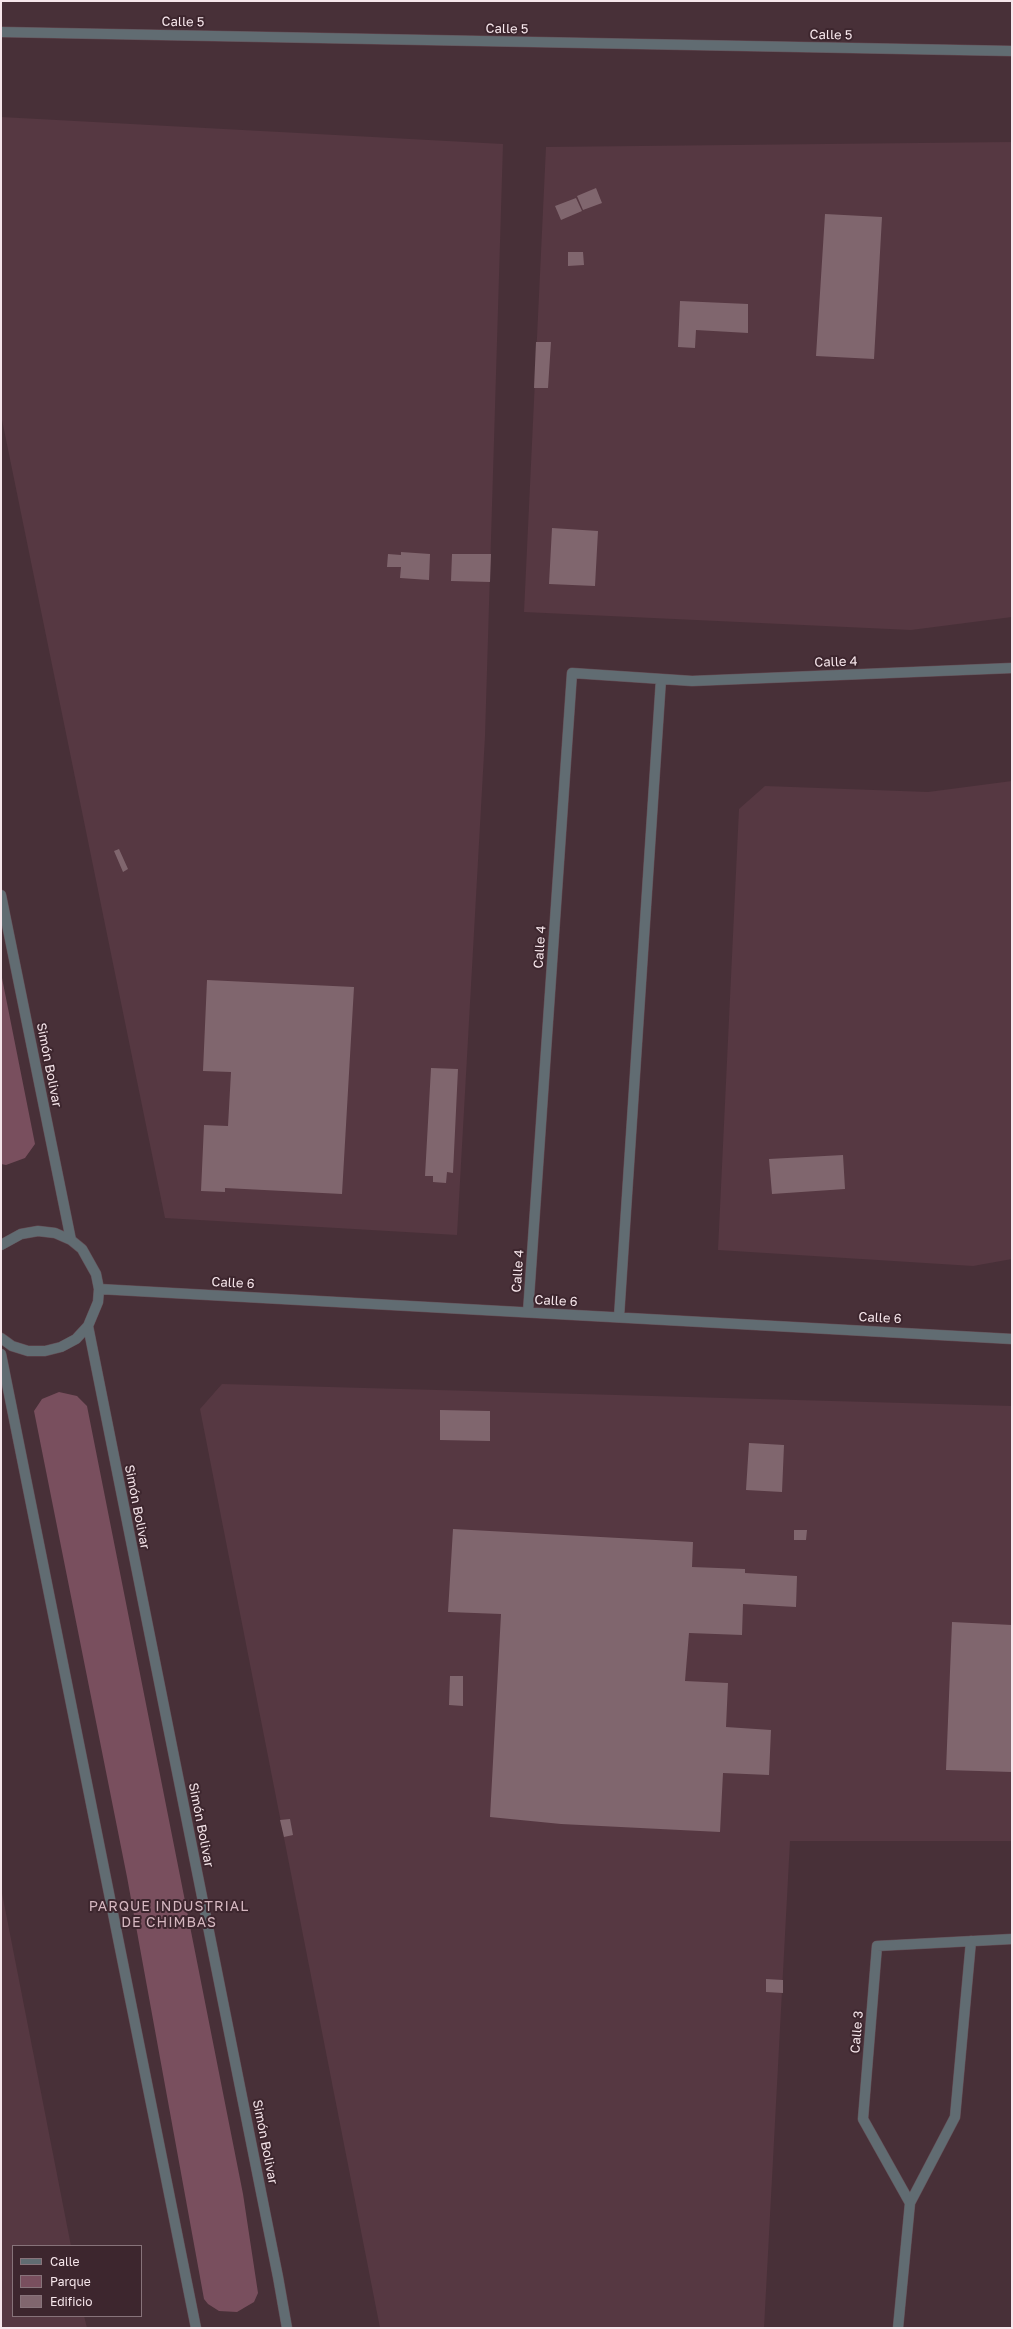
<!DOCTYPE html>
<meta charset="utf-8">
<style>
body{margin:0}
#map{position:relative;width:1013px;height:2329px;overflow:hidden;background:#483038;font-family:"Golos Text",sans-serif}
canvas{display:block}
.frame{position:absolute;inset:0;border:2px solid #f6e6eb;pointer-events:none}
.legend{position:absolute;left:12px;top:2245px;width:130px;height:72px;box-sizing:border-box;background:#3d262e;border:1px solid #87737a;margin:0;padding:5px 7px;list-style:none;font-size:12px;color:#f6e6eb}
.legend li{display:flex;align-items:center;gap:8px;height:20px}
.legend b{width:20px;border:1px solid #87737a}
</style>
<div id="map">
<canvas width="1013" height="2329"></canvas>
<div class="frame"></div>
<ul class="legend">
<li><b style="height:5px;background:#616c72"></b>Calle</li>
<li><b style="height:11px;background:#794f5e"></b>Parque</li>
<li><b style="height:11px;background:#80666e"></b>Edificio</li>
</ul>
</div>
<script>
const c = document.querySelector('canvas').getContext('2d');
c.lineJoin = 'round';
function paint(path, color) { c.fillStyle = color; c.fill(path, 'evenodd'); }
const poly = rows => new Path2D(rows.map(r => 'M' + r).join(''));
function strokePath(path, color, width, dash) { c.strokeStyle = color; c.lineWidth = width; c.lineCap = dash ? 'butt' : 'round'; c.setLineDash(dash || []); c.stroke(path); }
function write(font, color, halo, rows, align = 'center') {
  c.font = font + ' "Golos Text",sans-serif'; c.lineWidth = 4; c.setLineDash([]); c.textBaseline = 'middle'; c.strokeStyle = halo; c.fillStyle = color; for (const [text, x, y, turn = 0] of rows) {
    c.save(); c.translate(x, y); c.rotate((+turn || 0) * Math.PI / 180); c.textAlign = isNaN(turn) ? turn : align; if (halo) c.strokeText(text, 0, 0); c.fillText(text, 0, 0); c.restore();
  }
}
paint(poly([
 [1,117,503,144,485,736,457,1235,165,1218,1,415],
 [1012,142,1012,617,911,630,524,612,546,147],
 [1012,781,1012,1259,973,1266,718,1250,739,809,765,786,928,792],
 [222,1384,1012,1406,1012,1841,790,1841,764,2328,380,2328,200,1409],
 [1,1888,71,2246,13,2246,13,2316,84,2316,87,2328,1,2328]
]), '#563842');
paint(poly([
 [1,973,35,1144,25,1158,6,1165,1,1164],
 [59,1392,77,1396,87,1406,243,2194,258,2293,254,2302,237,2312,219,2311,208,2304,204,2299,127,1877,34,1411,42,1399]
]), '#794f5e');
paint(poly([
 [596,188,602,203,583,210,577,196],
 [576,198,582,211,561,220,555,206],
 [825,214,882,217,874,359,816,356],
 [568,252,583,252,584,265,568,266],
 [680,301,748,304,748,333,696,330,695,348,678,347],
 [536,342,551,342,548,388,534,388],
 [552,528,598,531,595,586,549,584],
 [401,552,430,554,429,580,400,578,401,567,387,567,388,554,401,555],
 [452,554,491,554,490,582,451,581],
 [119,849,128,869,123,872,114,851],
 [207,980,354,987,342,1194,225,1188,225,1192,201,1191,204,1125,228,1126,231,1072,203,1071],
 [431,1068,458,1069,453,1173,447,1172,446,1183,433,1182,433,1176,425,1176],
 [843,1155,845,1189,772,1194,769,1159],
 [440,1410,490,1411,490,1441,440,1440],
 [749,1443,784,1445,782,1492,746,1490],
 [453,1529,693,1542,692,1567,745,1569,745,1573,797,1576,796,1607,743,1604,742,1635,689,1633,685,1681,728,1683,726,1727,771,1730,769,1775,723,1773,720,1832,561,1824,490,1817,501,1614,448,1612],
 [794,1530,807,1530,806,1540,794,1540],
 [952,1622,1012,1625,1012,1772,946,1770],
 [450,1676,463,1676,463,1706,449,1705],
 [290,1819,293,1835,284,1837,280,1820],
 [766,1979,783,1980,783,1993,766,1992]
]), '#80666e');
const minor = poly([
 [1,32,1012,51],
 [1,895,71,1240],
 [1,1245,21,1234,38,1231,55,1233,71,1240,82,1249,96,1274,99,1289,98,1302,88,1326,76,1339,61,1347,45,1351,28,1351,12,1346,1,1338],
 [99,1289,1012,1339],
 [528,1312,572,673,692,681,1012,668],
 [619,1317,661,679],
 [88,1326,278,2277,287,2328],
 [1,1354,196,2328],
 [910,2203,863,2119,877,1946,1012,1939],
 [898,2328,910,2203,955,2117,971,1941]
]);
strokePath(minor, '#644d55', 11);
strokePath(minor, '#616c72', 10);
write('13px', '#f6e6eb', '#3d262e', [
 ["Calle 5",183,22,1],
 ["Calle 5",507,29,1],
 ["Calle 5",831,35,1],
 ["Calle 4",836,662,-2],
 ["Calle 4",540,947,-86],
 ["Simón Bolivar",49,1065,79],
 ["Calle 4",518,1271,-86],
 ["Calle 6",233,1283,3],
 ["Calle 6",556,1301,3],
 ["Calle 6",880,1318,3],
 ["Simón Bolivar",137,1507,79],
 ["Simón Bolivar",201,1825,79],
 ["Calle 3",857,2032,-85],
 ["Simón Bolivar",265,2142,79]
]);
c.letterSpacing = '1px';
write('14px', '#d5b7c0', '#3d262e', [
 ["PARQUE INDUSTRIAL",169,1907],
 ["DE CHIMBAS",169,1923]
]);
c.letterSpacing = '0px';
</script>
